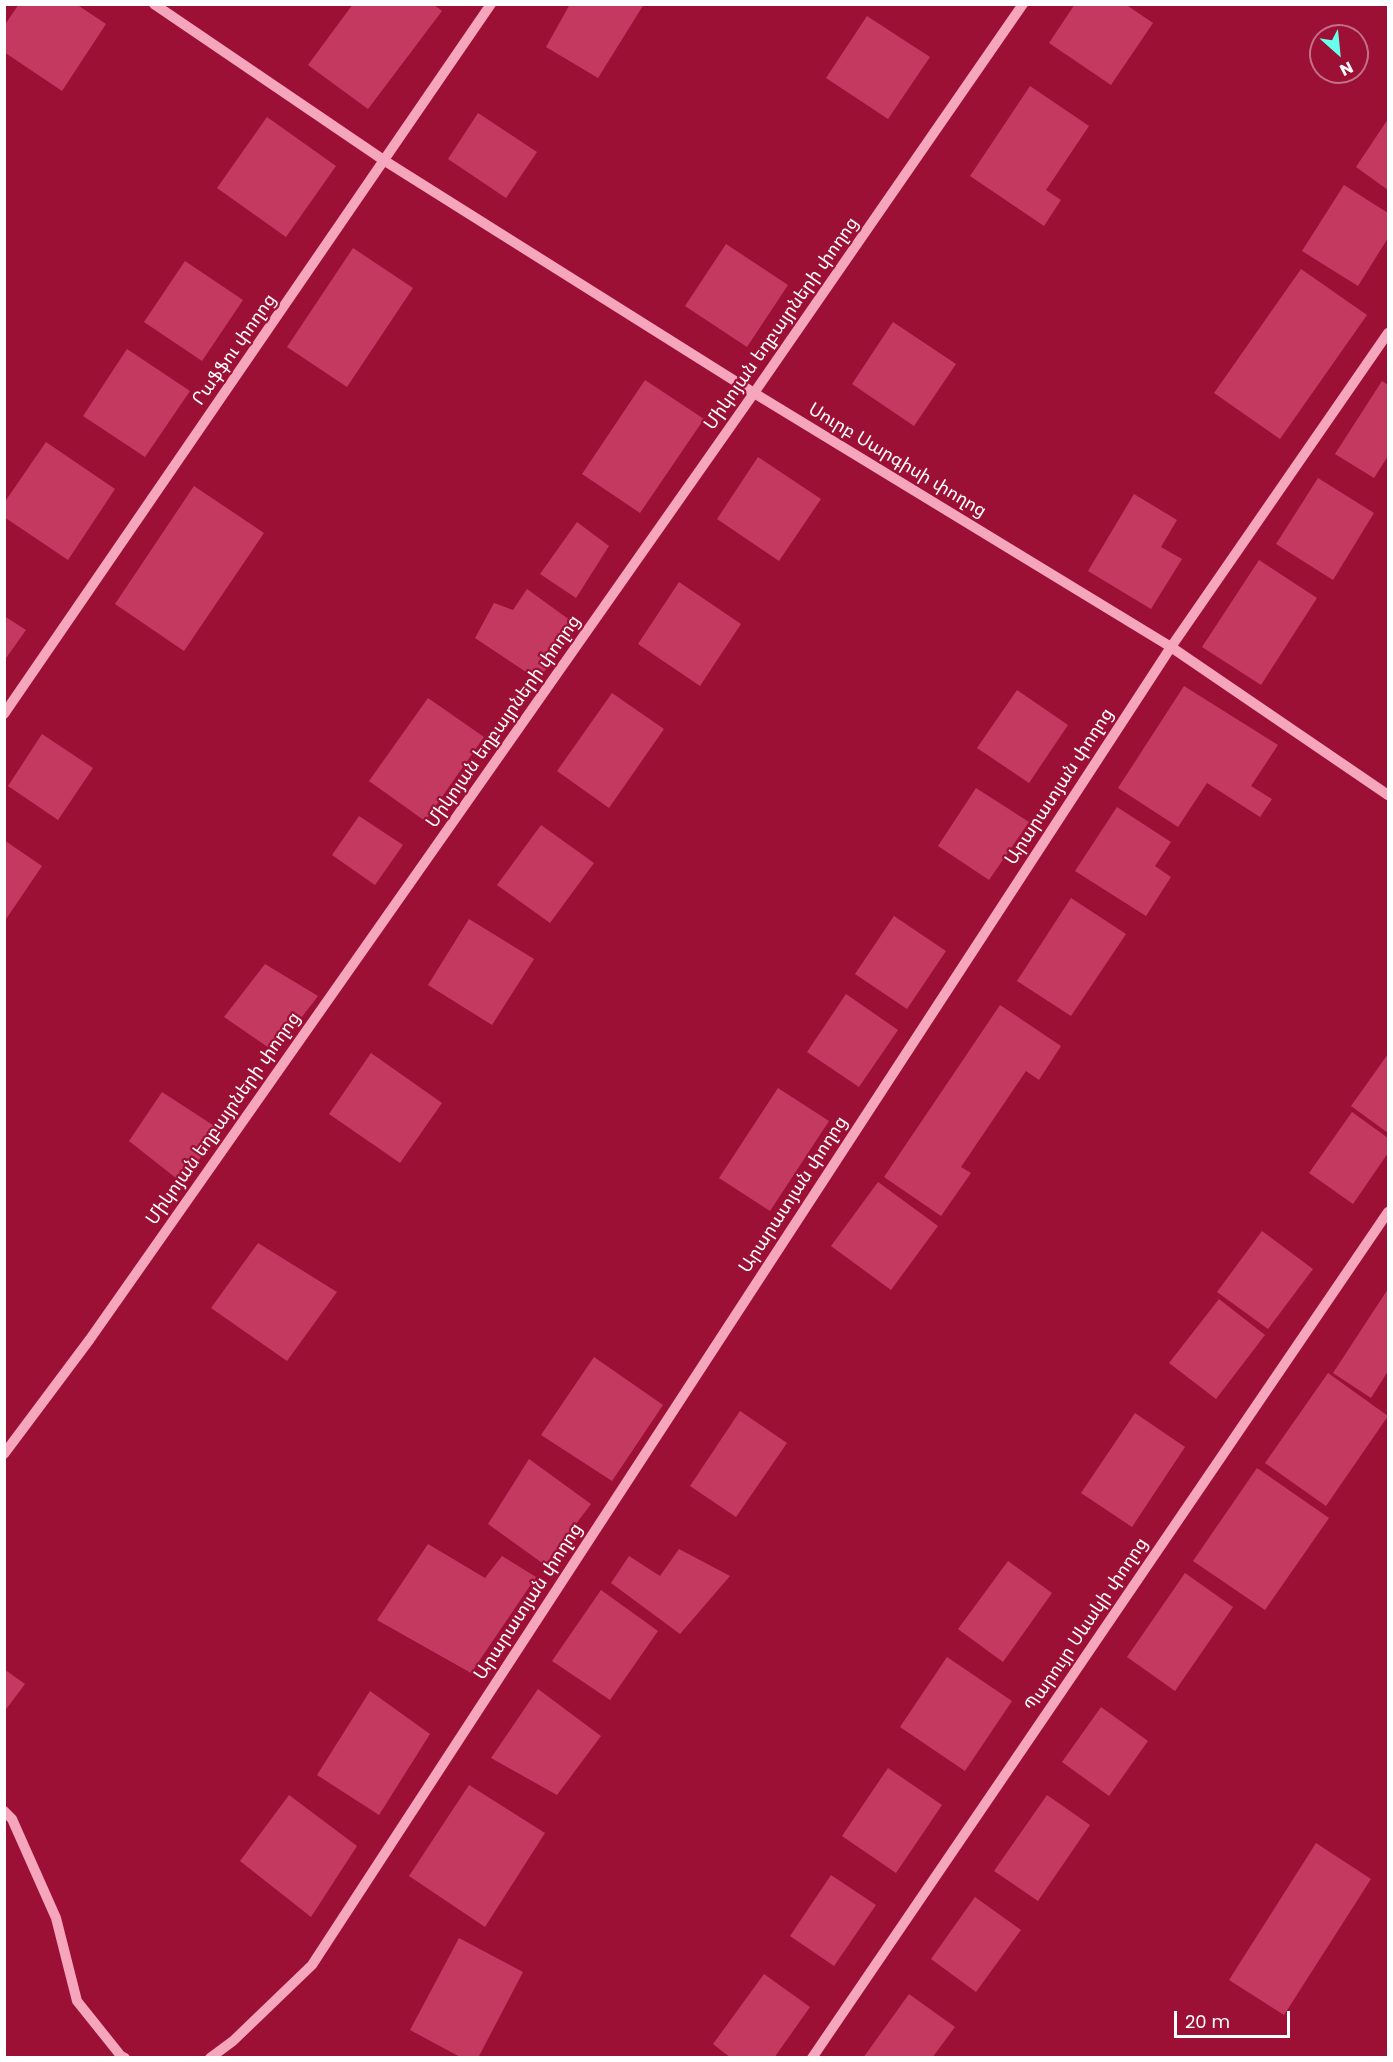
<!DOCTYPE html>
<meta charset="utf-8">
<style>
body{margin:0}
#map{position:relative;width:1393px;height:2062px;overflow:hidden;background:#9d1036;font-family:Poppins,sans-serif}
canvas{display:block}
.frame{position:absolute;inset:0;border:6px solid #fff;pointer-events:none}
.north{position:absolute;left:1309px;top:24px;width:60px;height:60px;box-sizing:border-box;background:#9d1036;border:2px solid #c47086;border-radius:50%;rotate:153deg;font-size:16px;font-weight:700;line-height:24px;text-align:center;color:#fff}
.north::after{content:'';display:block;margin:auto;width:21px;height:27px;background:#69ffed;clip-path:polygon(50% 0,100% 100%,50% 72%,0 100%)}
.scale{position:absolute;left:1174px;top:2011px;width:116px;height:27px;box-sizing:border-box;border:3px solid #fff;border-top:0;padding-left:8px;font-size:18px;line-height:21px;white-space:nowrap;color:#fff;-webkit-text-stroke:4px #9d1036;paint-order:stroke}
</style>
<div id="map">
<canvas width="1393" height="2062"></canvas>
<div class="frame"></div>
<div class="north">N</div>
<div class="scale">20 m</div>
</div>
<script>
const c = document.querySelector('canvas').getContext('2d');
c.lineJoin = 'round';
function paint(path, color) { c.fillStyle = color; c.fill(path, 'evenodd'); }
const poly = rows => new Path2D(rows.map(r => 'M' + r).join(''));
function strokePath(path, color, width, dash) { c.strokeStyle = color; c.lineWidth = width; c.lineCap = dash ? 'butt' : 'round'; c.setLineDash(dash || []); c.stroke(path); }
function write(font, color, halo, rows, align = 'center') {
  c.font = font + ' Poppins,"Noto Sans Armenian",sans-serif'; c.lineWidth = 4.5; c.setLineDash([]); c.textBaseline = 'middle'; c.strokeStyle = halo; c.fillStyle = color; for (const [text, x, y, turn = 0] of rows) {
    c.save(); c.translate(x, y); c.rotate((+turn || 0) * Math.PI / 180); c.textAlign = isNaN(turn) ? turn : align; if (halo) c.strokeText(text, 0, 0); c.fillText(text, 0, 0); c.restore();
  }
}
paint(poly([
 [19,4,76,4,106,24,62,91,4,52,4,26],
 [353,4,433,4,442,11,368,109,308,65],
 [570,4,644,4,598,78,546,47],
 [1075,4,1125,4,1153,23,1111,85,1049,43],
 [867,16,930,57,888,119,826,78],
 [1030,86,1089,126,1046,190,1061,200,1044,226,970,176],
 [478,113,537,152,506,198,448,159],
 [267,117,336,166,286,237,217,188],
 [1388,119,1388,190,1356,167],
 [1344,185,1388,213,1388,238,1358,286,1302,251],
 [726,244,788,285,747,347,685,306],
 [353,248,413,288,347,387,287,347],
 [185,261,243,300,202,361,144,322],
 [1301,269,1367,315,1280,439,1214,393],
 [893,322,956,364,914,426,852,384],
 [127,349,190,391,145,457,83,416],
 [645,380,704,419,640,513,582,474],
 [1382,381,1388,385,1388,456,1374,478,1335,454],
 [46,442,115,489,68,560,4,517,4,503],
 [758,457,821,499,779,561,717,519],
 [1318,478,1374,513,1333,580,1276,544],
 [194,486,264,533,184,651,115,604],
 [1134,494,1177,520,1161,547,1182,559,1151,609,1088,571],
 [577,522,609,546,576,598,540,574],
 [1259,560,1317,598,1261,685,1202,647],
 [679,582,741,624,700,686,638,644],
 [527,589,578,626,538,680,475,638,494,603,513,610],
 [4,616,26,630,4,661],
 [1184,686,1278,745,1251,786,1272,799,1260,817,1207,783,1178,827,1118,788],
 [1017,690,1068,725,1029,783,977,748],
 [612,693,664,729,609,808,557,771],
 [428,698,484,737,425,821,369,781],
 [42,734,93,768,58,820,8,786],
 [976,788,1029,822,989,880,938,846],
 [1117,807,1171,842,1155,866,1171,877,1146,916,1075,871],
 [359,816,403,845,375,885,332,855],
 [541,825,594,863,550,923,497,885],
 [4,840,42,866,4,922],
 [1071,898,1126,934,1071,1016,1017,981],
 [894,916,946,951,907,1009,855,974],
 [469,919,534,959,492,1025,428,985],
 [265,964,318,996,275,1052,224,1017],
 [846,994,898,1030,859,1087,807,1052],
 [1000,1005,1061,1046,1039,1080,1026,1071,961,1167,971,1173,941,1216,884,1177],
 [371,1053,442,1103,400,1163,329,1114],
 [1388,1054,1388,1133,1351,1106],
 [778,1088,829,1121,770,1211,719,1178],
 [162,1092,222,1131,181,1182,129,1141],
 [1352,1112,1388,1138,1388,1153,1353,1204,1309,1173],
 [878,1182,938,1226,891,1290,831,1246],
 [1262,1231,1313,1269,1268,1329,1217,1292],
 [258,1243,337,1292,287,1361,211,1308],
 [1388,1289,1388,1371,1371,1398,1333,1373],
 [1219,1299,1265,1335,1216,1399,1169,1363],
 [594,1357,663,1405,612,1481,541,1435],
 [1328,1373,1388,1416,1326,1506,1265,1463],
 [740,1411,787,1443,736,1517,690,1486],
 [1135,1413,1185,1447,1132,1527,1081,1493],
 [529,1459,591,1504,545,1565,488,1524],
 [1257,1468,1329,1518,1265,1610,1193,1561],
 [428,1544,485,1578,502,1556,536,1577,471,1673,377,1620],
 [679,1549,730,1576,680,1634,611,1583,629,1556,660,1576],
 [1008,1561,1052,1593,1003,1662,958,1629],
 [1185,1573,1233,1607,1175,1691,1127,1657],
 [601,1590,658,1631,610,1700,552,1661],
 [947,1657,1012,1701,965,1771,900,1727],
 [4,1669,25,1684,4,1712],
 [538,1689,601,1736,557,1795,491,1758],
 [370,1691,430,1734,379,1815,317,1775],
 [1101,1707,1148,1741,1109,1796,1062,1762],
 [888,1768,942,1805,896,1873,842,1836],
 [469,1785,545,1833,485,1927,409,1876],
 [289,1795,357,1846,311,1917,240,1861],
 [1047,1795,1090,1825,1038,1901,994,1871],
 [1316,1843,1371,1879,1284,2015,1229,1980],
 [831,1875,876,1905,834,1966,790,1936],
 [975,1897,1021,1930,976,1992,931,1959],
 [459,1938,523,1972,478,2058,462,2058,410,2030],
 [764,1974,810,2007,774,2058,731,2058,713,2044],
 [909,1994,955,2027,932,2058,863,2058]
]), '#c43960');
strokePath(poly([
 [154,4,385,161,754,393,1171,647,1388,795],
 [4,714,491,4],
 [4,1454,90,1339,754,393,1023,4],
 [4,1811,12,1819,56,1918,77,2001,121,2056,125,2058],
 [210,2058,233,2041,312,1965,1171,647,1388,333],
 [812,2058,1388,1212]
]), '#f5a5bc', 10);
write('18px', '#fff', '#9d1036', [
 ["Միկոյան եղբայրների փողոց",782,324,-55],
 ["Րաֆֆու փողոց",235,350,-55],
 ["Սուրբ Սարգիսի փողոց",897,461,31],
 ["Միկոյան եղբայրների փողոց",504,722,-55],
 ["Արարատյան փողոց",1060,787,-57],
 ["Միկոյան եղբայրների փողոց",224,1119,-55],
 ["Արարատյան փողոց",794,1195,-57],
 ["Արարատյան փողոց",529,1602,-57],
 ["Պարույր Սևակի փողոց",1087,1625,-56]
]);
</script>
